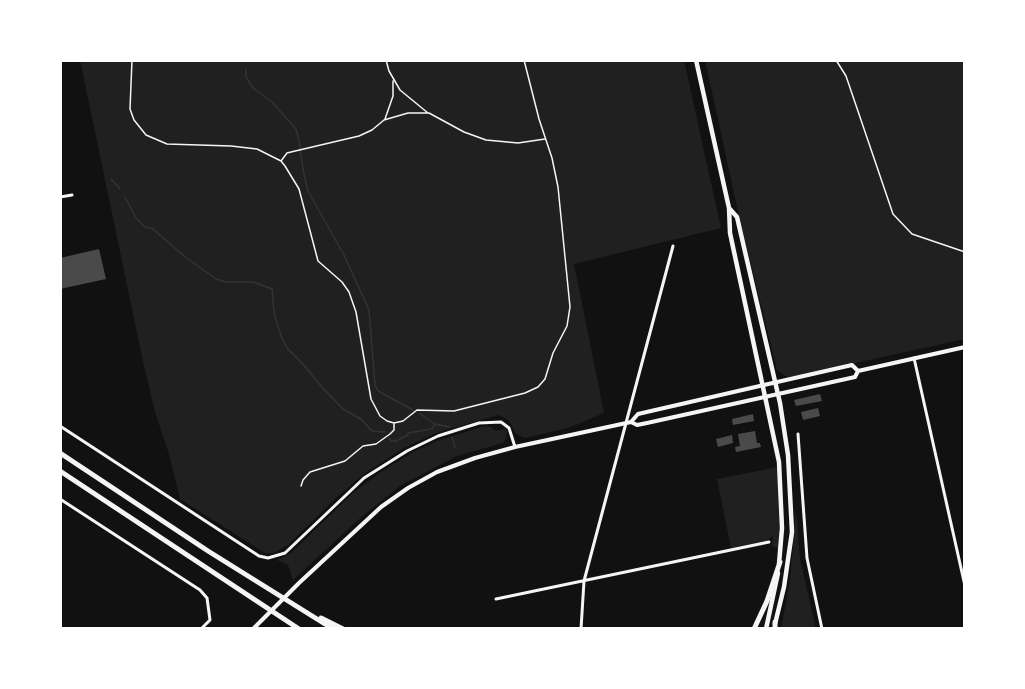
<!DOCTYPE html>
<style>
body{margin:0}
#map{position:relative;width:1025px;height:689px;overflow:hidden;background:#111;font-family:"Varela Round",sans-serif}
canvas{display:block}
.frame{position:absolute;inset:0;border:62px solid #fff;pointer-events:none}
</style>
<div id="map">
<canvas width="1025" height="689"></canvas>
<div class="frame"></div>
</div>
<script>
const c = document.querySelector('canvas').getContext('2d');
c.lineJoin = 'round';
function paint(path, color) { c.fillStyle = color; c.fill(path, 'evenodd'); }
const poly = rows => new Path2D(rows.map(r => 'M' + r).join(''));
function strokePath(path, color, width, dash) { c.strokeStyle = color; c.lineWidth = width; c.lineCap = dash ? 'butt' : 'round'; c.setLineDash(dash || []); c.stroke(path); }
paint(poly([
 [80,60,684,60,721,228,574,264,604,413,568,428,525,438,516,434,509,420,498,415,436,433,402,449,364,474,338,496,288,545,274,553,265,553,180,499,169,454,155,412,142,357],
 [705,60,965,60,965,339,796,376,787,377,777,370,737,207],
 [484,426,491,427,496,431,505,429,507,431,506,438,503,443,457,456,400,486,358,520,293,580,288,565,277,560,291,553,353,493,385,469,415,451,437,441],
 [778,467,779,550,772,546,773,536,766,541,731,548,717,479],
 [796,509,800,558,816,629,781,629,790,580]
]), '#202020');
strokePath(poly([
 [246,69,246,77,253,88,272,102,296,129,299,141,303,169,308,191,344,255,369,310,375,385,378,391,413,410],
 [111,179,120,189],
 [125,197,136,218,145,227,153,229,184,256,216,279,226,282,253,282,272,289,274,313,281,336,287,348,303,364,321,386,343,409,361,419,372,431,385,432],
 [420,414,435,424,449,427],
 [452,437,455,447],
 [389,438,391,441,396,441,408,435,408,433,432,429,435,424]
]), '#333', 1.5);
paint(poly([
 [99,249,106,279,60,289,60,258],
 [820,394,822,401,796,406,794,400],
 [818,408,820,416,803,420,801,412],
 [753,414,754,421,733,425,732,419],
 [755,431,757,443,760,443,761,447,736,452,735,447,740,446,738,434],
 [732,435,733,443,718,447,716,439]
]), '#4a4a4a');
strokePath(poly([
 [132,60,130,109,134,120,146,135,167,144,231,146,257,149,281,161,285,166,299,189,318,261,342,282,349,292,356,312,371,399,380,416,387,421,394,423,403,421,417,410,454,411,525,393,538,387,545,379,553,353,567,326,570,307,558,187,552,158,539,119,524,60],
 [386,60,389,71,400,90,428,113],
 [836,60,846,76,893,214,912,234,965,252],
 [385,119,393,96,393,81],
 [281,161,287,153,291,152,359,136,372,130,384,120,408,113,429,113,464,132,486,140,518,143,545,139],
 [301,486,303,480,310,472,345,461,363,446,376,444,390,434,394,430,394,424]
]), '#f5f5f5', 1.5);
strokePath(poly([
 [60,197,72,195],
 [914,358,965,586],
 [60,426,259,556,268,558,285,553,364,478,407,451,438,436,479,423,501,422,509,428,515,447],
 [798,434,807,558,822,629],
 [60,499,200,590,207,598,210,620,201,629],
 [496,599,769,542],
 [581,629,584,581,673,246]
]), '#f5f5f5', 3);
strokePath(poly([
 [631,422,638,414,764,385,852,365,858,371],
 [253,629,299,583,381,507,408,488,437,472,475,458,515,447,631,422,637,425,647,423,855,377,858,371,965,347]
]), '#f5f5f5', 4);
strokePath(poly([
 [696,60,729,208,730,233,779,462,782,528,779,564],
 [729,208,737,217,780,403,788,455,792,532,784,587,775,624],
 [766,629,778,573]
]), '#f5f5f5', 4.5);
strokePath(poly([
 [60,453,208,551,333,629],
 [60,471,299,629],
 [321,618,343,629],
 [754,629,767,601,780,562],
 [775,629,775,622]
]), '#f5f5f5', 5);
</script>
